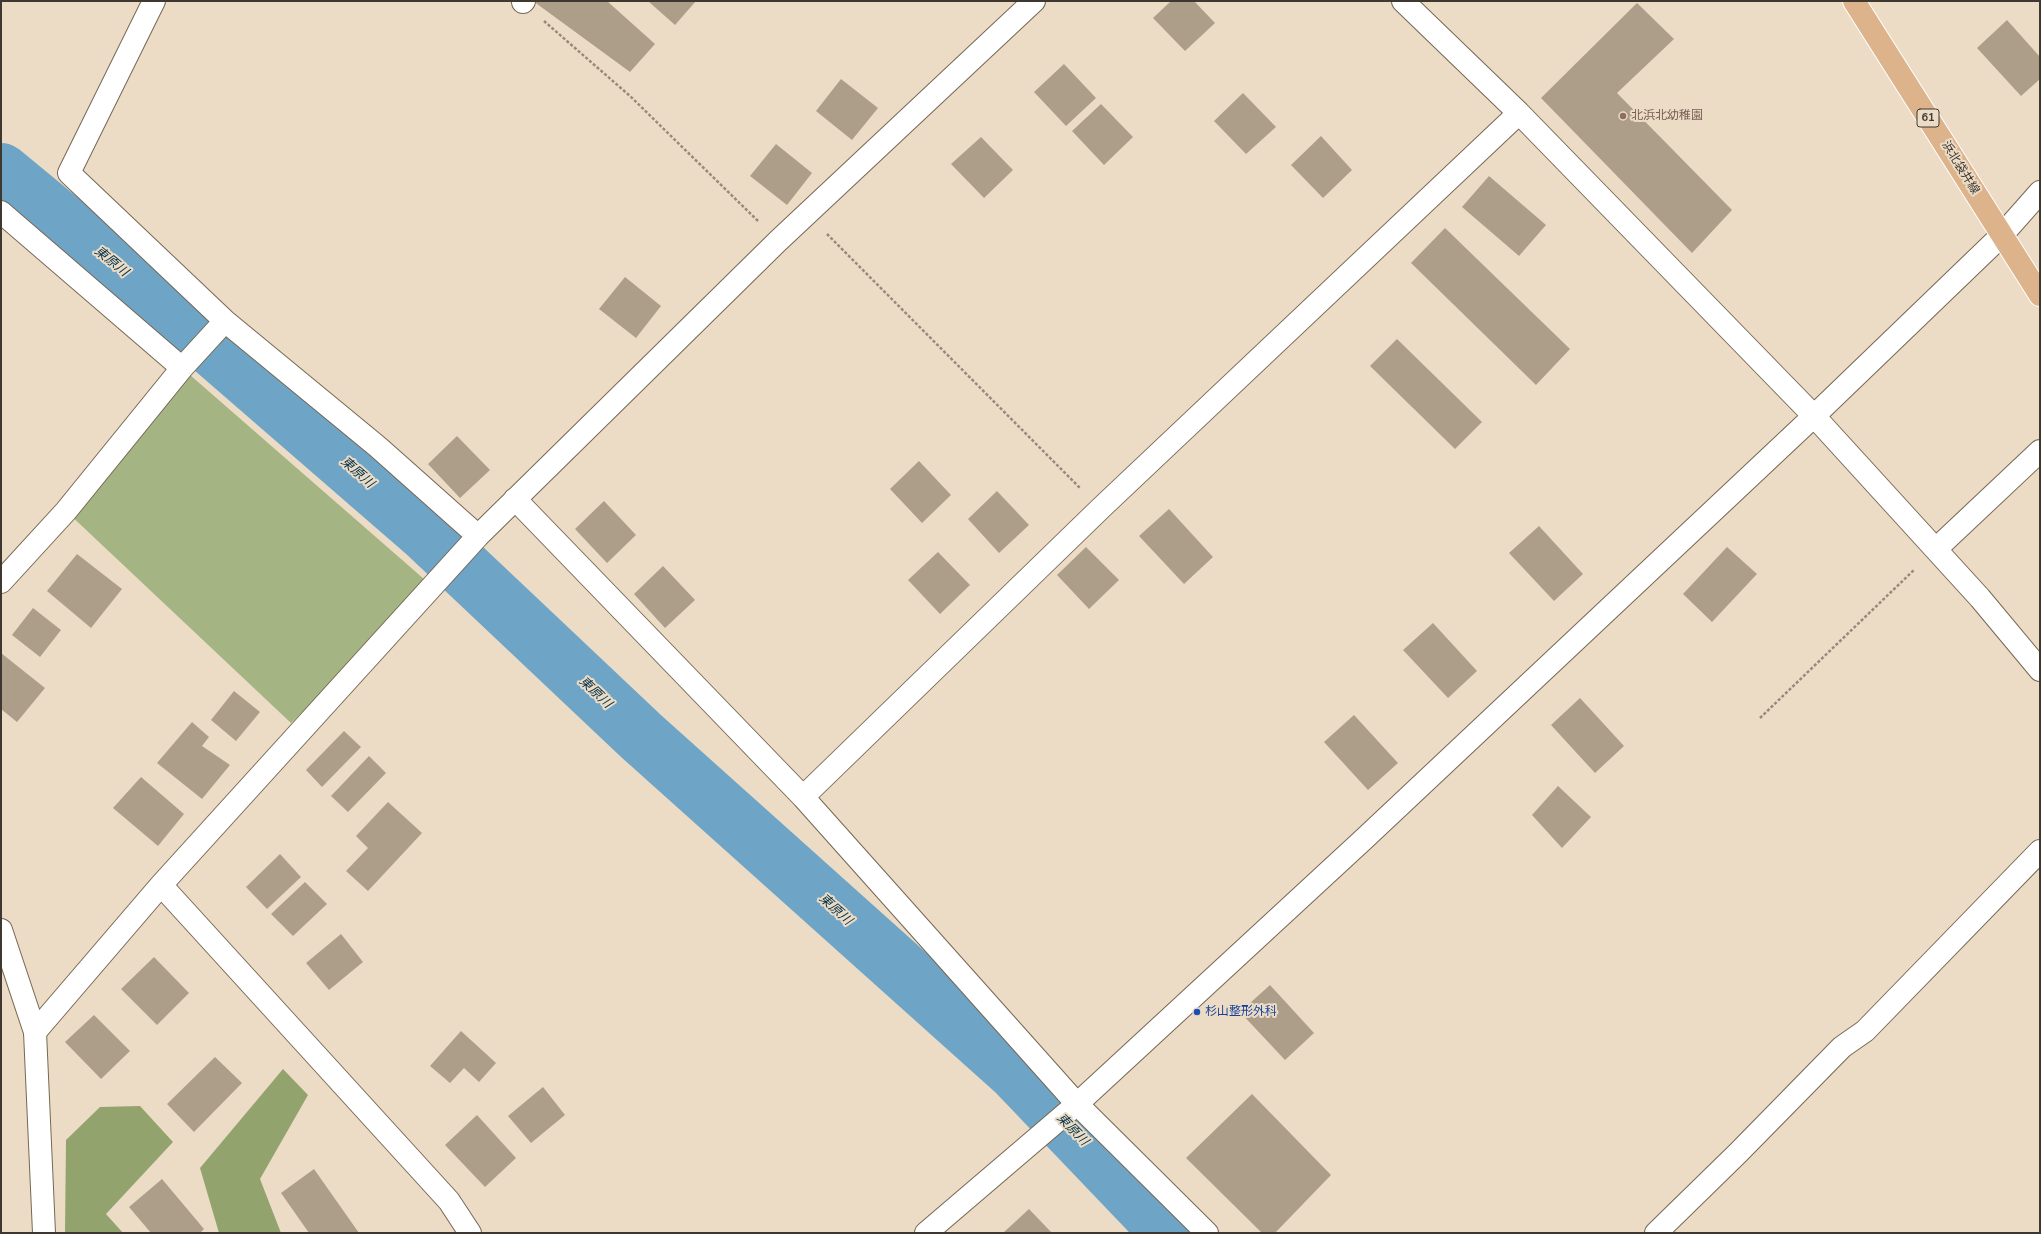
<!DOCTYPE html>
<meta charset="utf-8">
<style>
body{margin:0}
#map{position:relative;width:2041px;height:1234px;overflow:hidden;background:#ecdcc6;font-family:"Nunito Sans",sans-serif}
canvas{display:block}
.frame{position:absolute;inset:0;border:2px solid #3e3830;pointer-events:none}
</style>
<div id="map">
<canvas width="2041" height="1234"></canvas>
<div class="frame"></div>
</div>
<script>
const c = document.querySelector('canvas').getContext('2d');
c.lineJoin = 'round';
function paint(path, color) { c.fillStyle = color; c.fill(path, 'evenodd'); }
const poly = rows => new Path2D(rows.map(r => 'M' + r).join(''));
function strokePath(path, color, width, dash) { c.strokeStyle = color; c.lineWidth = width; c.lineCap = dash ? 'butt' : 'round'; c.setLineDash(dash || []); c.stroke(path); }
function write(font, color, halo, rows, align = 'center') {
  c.font = font + ' "Nunito Sans","Noto Sans JP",sans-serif'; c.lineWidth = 4; c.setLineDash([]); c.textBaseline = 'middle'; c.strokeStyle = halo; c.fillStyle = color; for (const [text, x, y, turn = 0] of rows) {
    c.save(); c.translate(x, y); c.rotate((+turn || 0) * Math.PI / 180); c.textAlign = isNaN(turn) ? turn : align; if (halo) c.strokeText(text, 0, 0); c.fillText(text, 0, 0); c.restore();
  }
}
paint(poly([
 [182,368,432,586,291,723,66,511]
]), '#a4b583');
paint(poly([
 [283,1069,308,1095,260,1179,281,1233,219,1233,200,1168],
 [140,1106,173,1142,106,1214,123,1233,65,1233,66,1140,100,1107]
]), '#92a36e');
strokePath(poly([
 [1,172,183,322,424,531,641,736,1016,1072,1170,1233]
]), '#6ea5c7', 58);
paint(poly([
 [533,1,607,1,655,44,630,72],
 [648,1,696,1,675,25],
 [1171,1,1194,1,1215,23,1185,51,1153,18],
 [1637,3,1674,39,1617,93,1732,210,1692,253,1541,98],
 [2007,20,2040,57,2040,79,2021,96,1977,48],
 [1064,64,1096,98,1066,126,1034,92],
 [841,79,878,108,852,140,816,111],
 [1243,93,1276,127,1246,154,1214,121],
 [1101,104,1133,137,1104,165,1072,131],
 [1321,136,1352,170,1323,198,1291,165],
 [981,137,1013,170,984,198,951,164],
 [776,144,812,173,787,205,750,176],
 [1489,176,1546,225,1519,256,1462,207],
 [1445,228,1570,349,1536,385,1411,263],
 [625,277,661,306,636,338,599,309],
 [1397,339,1482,422,1455,449,1370,366],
 [457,436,490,470,460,498,428,464],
 [919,461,951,495,922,523,890,489],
 [997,491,1029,525,999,553,968,519],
 [604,501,636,535,607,563,575,529],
 [1169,509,1213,557,1184,584,1139,536],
 [1539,526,1583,574,1554,601,1509,553],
 [1086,547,1119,580,1089,609,1057,575],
 [1727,547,1757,574,1712,622,1683,594],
 [938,552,970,585,940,614,908,580],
 [77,554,122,589,91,628,47,591],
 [663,566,695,600,665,628,634,594],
 [33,608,61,630,40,657,12,635],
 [1433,623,1477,671,1448,698,1403,650],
 [1,653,45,688,17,722,1,709],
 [234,691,260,712,236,741,211,720],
 [1580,698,1624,746,1595,773,1551,725],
 [1354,715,1398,763,1368,790,1324,742],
 [192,722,209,737,202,746,230,765,202,799,157,763],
 [344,731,361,747,322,787,306,770],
 [369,756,386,773,348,812,331,796],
 [141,777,184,814,158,846,113,808],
 [1558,786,1591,817,1562,848,1532,815],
 [388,802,422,833,368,891,346,871,368,848,356,836],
 [280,854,301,877,267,909,246,887],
 [305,882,327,904,293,936,271,914],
 [341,934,363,962,329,990,306,963],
 [154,957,189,993,157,1025,121,989],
 [1270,985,1314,1033,1285,1060,1240,1012],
 [94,1015,130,1051,101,1079,65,1042],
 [461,1031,496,1063,479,1082,464,1068,450,1083,430,1066],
 [215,1057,242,1083,194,1132,167,1104],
 [543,1087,565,1115,531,1143,508,1116],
 [1252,1094,1331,1175,1275,1233,1262,1233,1186,1158],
 [477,1115,516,1158,485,1187,445,1145],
 [314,1169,359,1233,309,1233,281,1193],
 [162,1179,204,1229,200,1233,151,1233,129,1207],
 [1029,1209,1052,1233,1003,1233]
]), '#ad9e8a');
const street = poly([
 [154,1,69,173,225,321,378,447,478,536],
 [1403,1,1519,113,1814,416,1980,598,2040,670],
 [523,2,524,1],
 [1,212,182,368],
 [515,499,803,797,1077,1104,1207,1233],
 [1936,549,2040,451],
 [1,582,66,511,182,368,225,321],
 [803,797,1101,508,1519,113],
 [161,885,449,1201,470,1233],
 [35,1032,161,885,478,536,778,241,1034,1],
 [1656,1233,1738,1153,1842,1047,1865,1031,2040,851]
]);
const secondary = poly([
 [1,930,35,1032,44,1233],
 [926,1233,1077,1104,1364,839,1814,416,2002,235,2040,192]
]);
const primary = poly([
 [1854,1,2040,295]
]);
strokePath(street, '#756754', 24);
strokePath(secondary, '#756754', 24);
strokePath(primary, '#fff', 24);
strokePath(poly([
 [544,21,630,96,758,221],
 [827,234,1080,488],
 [1760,718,1915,569]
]), '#958a7b', 2.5, [3, 2]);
strokePath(street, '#fff', 22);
strokePath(secondary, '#fff', 22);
strokePath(primary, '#ddb38b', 22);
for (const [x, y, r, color] of [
 [1623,116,4,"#8d6e63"],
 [1197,1012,4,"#1a4fb4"]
]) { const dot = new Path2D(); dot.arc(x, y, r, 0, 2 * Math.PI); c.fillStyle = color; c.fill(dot); strokePath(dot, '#ecdcc6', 1.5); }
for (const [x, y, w] of [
 [1928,118,22]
]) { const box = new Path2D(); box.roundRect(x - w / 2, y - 9, w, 18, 3); c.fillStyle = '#ecdcc6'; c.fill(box); strokePath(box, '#3e3830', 1); }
write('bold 11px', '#3e3830', null, [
 ["61",1928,118]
]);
write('12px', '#785e54', '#ecdcc6', [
 ["北浜北幼稚園",1631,116]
], 'left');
write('12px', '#3e3830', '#ecdcc6', [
 ["浜北袋井線",1960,168,58]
]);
write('12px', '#164399', '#ecdcc6', [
 ["杉山整形外科",1205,1012]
], 'left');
write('italic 13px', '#013149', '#ecdcc6', [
 ["東原川",111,262,39],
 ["東原川",357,473,41],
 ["東原川",595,693,43],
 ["東原川",835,910,42],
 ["東原川",1072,1130,46]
]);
</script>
